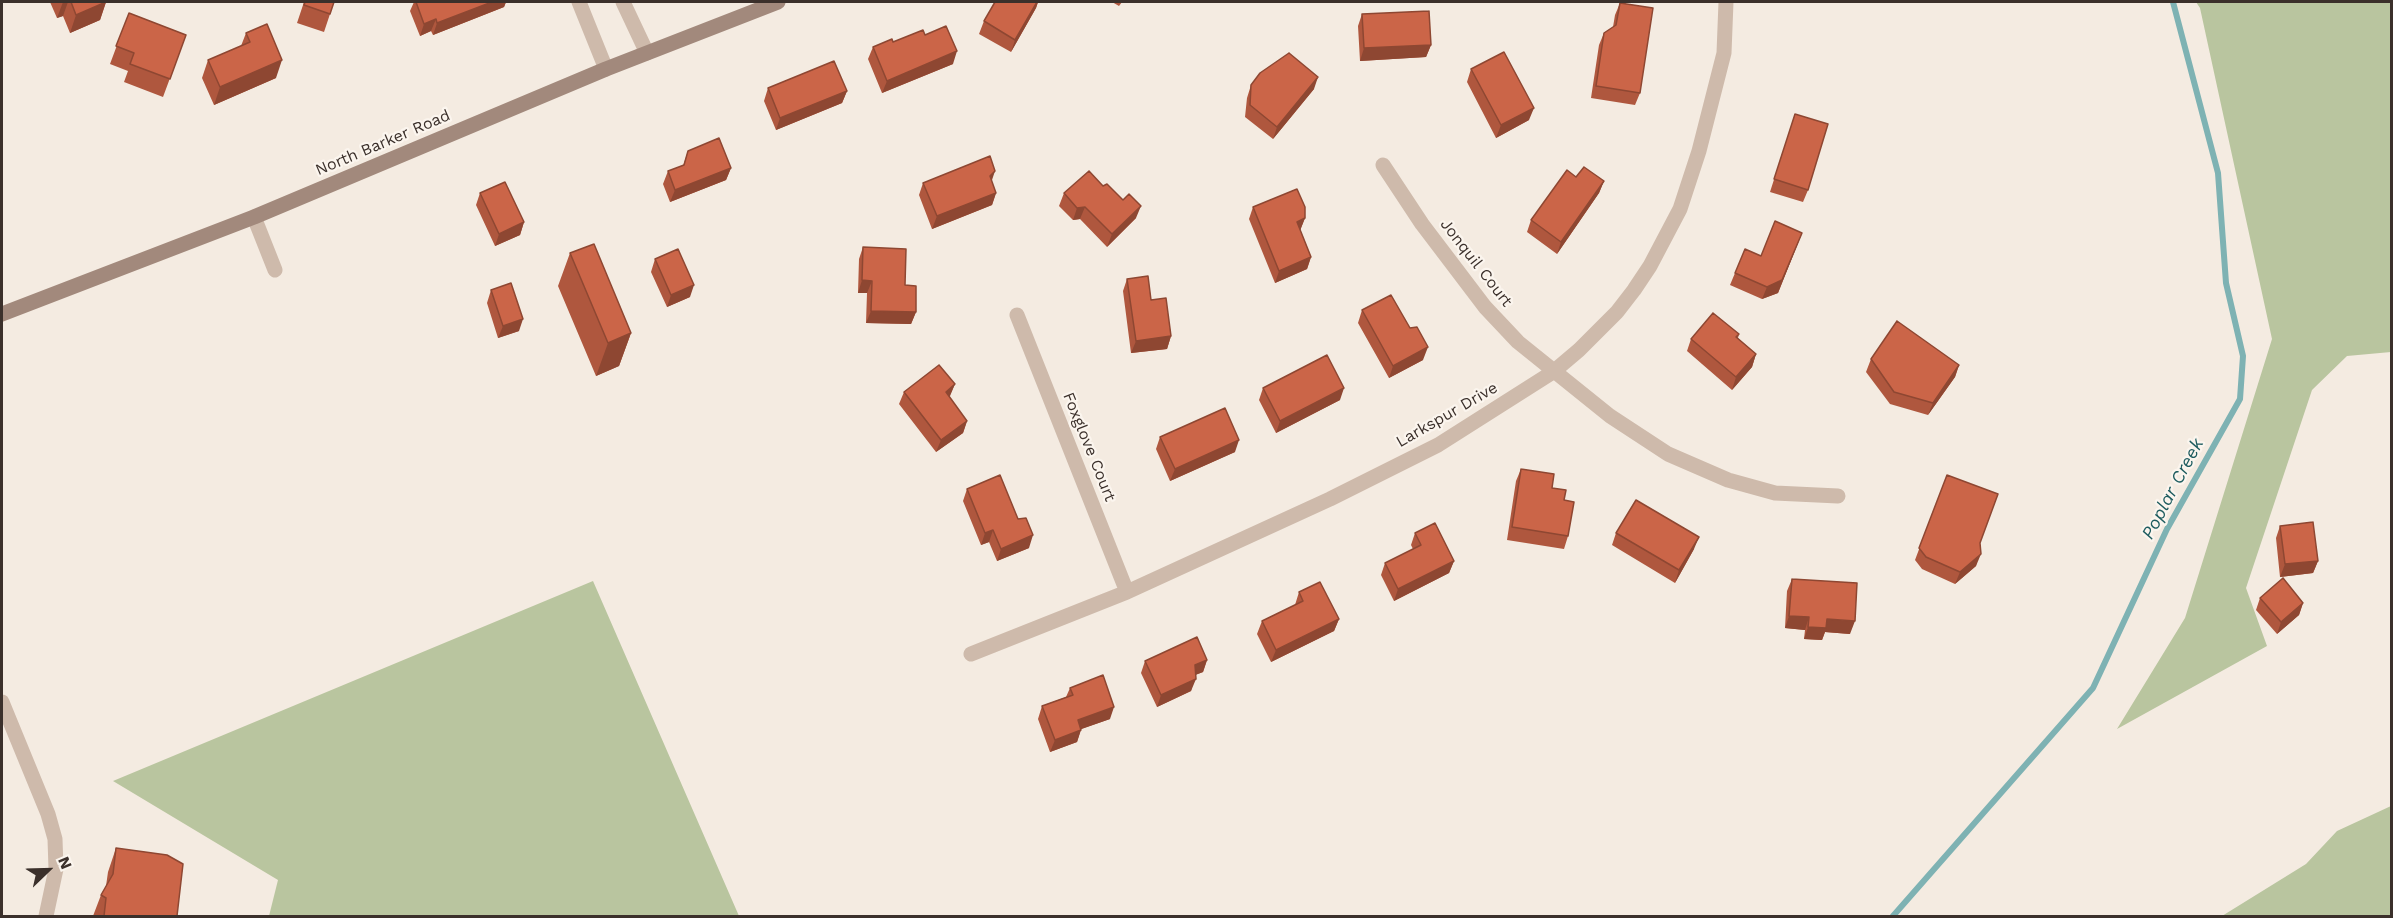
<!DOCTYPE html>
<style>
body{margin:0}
#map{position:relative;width:2393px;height:918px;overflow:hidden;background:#f4ebe1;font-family:"Work Sans",sans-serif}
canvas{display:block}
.frame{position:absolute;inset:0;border:3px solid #3b302b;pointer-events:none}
.north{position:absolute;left:18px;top:840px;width:60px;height:60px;-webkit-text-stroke:4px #fbf5ee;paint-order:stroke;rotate:67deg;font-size:16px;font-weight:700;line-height:24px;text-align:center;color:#3b302b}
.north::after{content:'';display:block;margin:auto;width:21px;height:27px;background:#3b302b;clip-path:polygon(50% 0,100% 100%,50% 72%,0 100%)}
</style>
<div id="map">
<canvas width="2393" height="918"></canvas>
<div class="frame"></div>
<div class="north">N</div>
</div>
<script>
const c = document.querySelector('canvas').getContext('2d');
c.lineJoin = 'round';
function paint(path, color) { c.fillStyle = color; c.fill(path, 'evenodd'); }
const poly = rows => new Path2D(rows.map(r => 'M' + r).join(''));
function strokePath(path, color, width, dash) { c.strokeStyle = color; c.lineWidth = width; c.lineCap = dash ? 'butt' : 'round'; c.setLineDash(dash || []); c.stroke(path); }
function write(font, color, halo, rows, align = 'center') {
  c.font = font + ' "Work Sans",sans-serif'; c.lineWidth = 4.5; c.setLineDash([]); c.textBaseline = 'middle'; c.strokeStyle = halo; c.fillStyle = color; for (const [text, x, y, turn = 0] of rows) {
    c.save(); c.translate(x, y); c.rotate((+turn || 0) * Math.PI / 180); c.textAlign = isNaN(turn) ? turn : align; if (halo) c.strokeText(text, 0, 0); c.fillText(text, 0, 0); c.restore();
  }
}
paint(poly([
 [2196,2,2391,2,2391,352,2347,356,2312,390,2246,588,2267,646,2117,729,2185,618,2272,339,2200,8],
 [593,581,739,916,269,916,278,880,113,781],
 [2391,806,2391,916,2222,916,2306,864,2337,831]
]), '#b9c59f');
strokePath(poly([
 [1893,916,2093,688,2167,529,2240,399,2243,356,2226,283,2218,173,2173,2]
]), '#7eb2b3', 6);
strokePath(poly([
 [579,2,606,69],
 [623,2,647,53],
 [1383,165,1422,224,1485,307,1518,342,1610,416,1668,454,1728,480,1775,493,1838,496],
 [254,217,275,270],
 [1017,315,1127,592],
 [971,654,1127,592,1330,499,1438,445,1553,372,1579,350,1617,312,1634,290,1650,266,1680,209,1699,151,1724,53,1726,2],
 [2,702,48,814,55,839,56,869,46,916]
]), '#cebaab', 15);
strokePath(poly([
 [2,314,254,217,606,69,778,2]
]), '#a2897c', 15);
paint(poly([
 [50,2,106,2,100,20,70,33,63,16,57,18],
 [304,2,334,2,324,32,297,23],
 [414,2,506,2,504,7,433,35,431,31,420,36,410,11],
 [995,2,1038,2,1036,8,1011,52,979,34,984,21],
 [1112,2,1122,2,1119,6],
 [1620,3,1640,93,1635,105,1591,98,1599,45,1604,33,1613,27,1615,15],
 [129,13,186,35,163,97,124,82,128,71,110,64],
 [1362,14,1431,45,1426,57,1360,61,1358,26],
 [246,33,276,78,214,105,202,78,208,60,241,46],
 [925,35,953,64,882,93,868,59,873,47],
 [1471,69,1529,120,1496,138,1467,82],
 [1251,85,1314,89,1273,139,1245,117,1247,98],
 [768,88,847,91,842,103,776,130,764,101],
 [1795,114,1808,190,1803,202,1770,192],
 [688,151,731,168,726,180,670,202,663,184,668,171,683,166],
 [1576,177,1604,181,1599,193,1557,254,1527,232,1531,220],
 [923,183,996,193,992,205,932,229,919,195],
 [1103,186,1123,200,1136,218,1107,247,1080,219,1073,220,1059,206,1064,193],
 [480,193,524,222,520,235,495,246,476,205],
 [1253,207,1305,218,1300,230,1311,257,1307,269,1275,283,1249,219],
 [1802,233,1778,293,1762,299,1730,285,1735,273,1761,256],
 [863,247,905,285,916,312,911,324,866,323,867,293,858,293,859,259],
 [570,253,631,333,619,366,596,376,558,286],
 [655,259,690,297,667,307,651,272],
 [1127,279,1151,300,1171,336,1167,349,1131,353,1123,291],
 [491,290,519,331,498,338,487,303],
 [1362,310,1423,360,1389,378,1358,323],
 [1739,334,1738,338,1756,354,1752,367,1732,390,1687,351,1691,339],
 [1871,359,1959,365,1955,377,1928,415,1890,404,1866,372],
 [955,384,949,397,967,421,963,433,936,452,899,404,904,392],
 [1263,388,1340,400,1276,433,1259,400],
 [1160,437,1235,452,1170,481,1156,449],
 [1521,469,1552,488,1564,500,1568,536,1564,549,1507,540,1516,481],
 [1947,475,1980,543,1976,566,1955,584,1922,569,1915,560],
 [967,489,1029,548,997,561,989,542,981,545,963,501],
 [2280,526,2318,561,2313,573,2280,577,2276,538],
 [1415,533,1454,561,1449,573,1394,601,1381,575,1385,563,1413,549,1411,545],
 [1616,533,1694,549,1675,583,1612,545],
 [1792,579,1850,634,1825,632,1822,640,1804,639,1805,630,1785,628,1787,591],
 [1299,592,1339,619,1334,631,1271,662,1257,634,1262,621,1295,605],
 [2260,598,2303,603,2299,615,2277,634,2256,610],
 [1207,660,1203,672,1195,675,1191,691,1157,707,1141,673,1145,661],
 [1070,688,1110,719,1081,729,1077,742,1050,752,1038,719,1042,706,1066,697],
 [116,848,177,916,93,916,101,895,106,886,108,872]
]), '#af573e');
paint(poly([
 [63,2,68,2,63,16,57,18],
 [106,2,100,20,70,33,76,15],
 [492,2,506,2,504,7,433,35,437,23],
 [1037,2,1038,2,1036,8,1011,52,1015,40],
 [436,19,431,31,420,36,424,24],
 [1431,45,1426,57,1360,61,1364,48],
 [957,51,953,64,882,93,887,81],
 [282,60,276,78,214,105,220,87],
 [1318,77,1314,89,1273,139,1277,127],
 [847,91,842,103,776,130,780,118],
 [1534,108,1529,120,1496,138,1501,125],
 [731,168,726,180,670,202,675,190],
 [995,171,991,183,990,176],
 [1604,181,1599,193,1557,254,1561,242],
 [996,193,992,205,932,229,937,216],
 [1141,206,1136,218,1107,247,1112,234],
 [1085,207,1080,219,1073,220,1077,208],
 [1305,218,1300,231,1297,222],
 [524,222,520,235,495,246,499,234],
 [1802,233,1778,293,1762,299,1767,287],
 [1311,257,1307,269,1275,283,1279,271],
 [862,280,872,281,867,293,858,293],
 [694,285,690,297,667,307,671,295],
 [871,311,916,312,911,324,866,323],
 [523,319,519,331,498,338,503,326],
 [631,333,619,366,596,376,608,343],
 [1171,336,1167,349,1131,353,1136,341],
 [1428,347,1423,360,1389,378,1393,366],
 [1756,354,1752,367,1732,390,1736,377],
 [1959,365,1955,377,1928,415,1933,403],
 [955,384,950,396,941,404,946,392],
 [1344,388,1340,400,1276,433,1280,421],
 [967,421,963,433,936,452,941,440],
 [1239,440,1235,452,1170,481,1175,469],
 [993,530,989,542,981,545,985,533],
 [1033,535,1029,548,997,561,1001,549],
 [1699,537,1694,549,1675,583,1679,570],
 [1981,554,1976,566,1955,584,1960,572],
 [1454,561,1449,573,1394,601,1398,589],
 [2318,561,2313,573,2280,577,2285,564],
 [2303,603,2299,615,2277,634,2281,622],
 [1789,616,1809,617,1805,630,1785,628],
 [1339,619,1334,631,1271,662,1276,650],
 [1827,619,1855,621,1850,634,1825,632,1822,640,1804,639,1808,627],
 [1207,660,1203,672,1190,677,1195,665],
 [1196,679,1191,691,1157,707,1161,695],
 [1114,707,1110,719,1073,732,1078,720],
 [1081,730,1077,742,1050,752,1055,740]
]), '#8e4732');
const building = poly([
 [71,2,106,2,76,15,71,2],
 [305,2,334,2,330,14,304,5,305,2],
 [416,2,492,2,437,23,436,19,424,24,416,2],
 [995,2,1037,2,1015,40,984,21,995,2],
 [1620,3,1653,8,1640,93,1596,86,1604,33,1616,25,1620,3],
 [1429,11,1431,45,1364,48,1362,14,1429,11],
 [129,13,186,35,170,79,130,64,134,53,116,46,129,13],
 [267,24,282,60,220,87,208,60,250,42,246,33,267,24],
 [946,26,957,51,887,81,873,47,892,39,893,42,923,30,925,35,946,26],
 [1504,52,1534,108,1501,125,1471,69,1504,52],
 [1289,53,1318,77,1277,127,1250,105,1251,85,1260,73,1289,53],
 [834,61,847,91,780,118,768,88,834,61],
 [1795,114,1828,124,1808,190,1774,179,1795,114],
 [719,138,731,168,675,190,668,171,684,165,688,151,719,138],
 [990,156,995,171,990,176,996,193,937,216,923,183,990,156],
 [1584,167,1604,181,1561,242,1531,220,1567,170,1576,177,1584,167],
 [1089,171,1103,186,1107,184,1123,200,1129,194,1141,206,1112,234,1085,207,1077,208,1064,193,1089,171],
 [505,182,524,222,499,234,480,193,505,182],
 [1297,189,1305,207,1305,218,1297,222,1311,257,1279,271,1253,207,1297,189],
 [1775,221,1802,233,1782,280,1767,287,1735,273,1745,249,1761,256,1775,221],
 [594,244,631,333,608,343,570,253,594,244],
 [863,247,906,249,905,285,916,286,916,312,871,311,872,281,862,280,863,247],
 [678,249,694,285,671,295,655,259,678,249],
 [1148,276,1151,300,1166,298,1171,336,1136,341,1127,279,1148,276],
 [511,283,523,319,503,326,491,290,511,283],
 [1391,295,1410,328,1417,327,1428,347,1393,366,1362,310,1391,295],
 [1713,313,1739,334,1736,337,1756,354,1736,377,1691,339,1713,313],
 [1897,321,1959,365,1933,403,1894,392,1871,359,1897,321],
 [1327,355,1344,388,1280,421,1263,388,1327,355],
 [939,365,955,384,946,392,967,421,941,440,904,392,939,365],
 [1225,408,1239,440,1175,469,1160,437,1225,408],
 [1521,469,1554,474,1552,488,1566,490,1564,500,1574,502,1568,536,1512,527,1521,469],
 [1000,475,1018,519,1026,518,1033,535,1001,549,993,530,985,533,967,489,1000,475],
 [1947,475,1998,494,1980,543,1981,554,1960,572,1926,557,1919,548,1947,475],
 [1636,500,1699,537,1679,570,1616,533,1636,500],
 [2313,522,2318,561,2285,564,2280,526,2313,522],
 [1435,523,1454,561,1398,589,1385,563,1421,545,1415,533,1435,523],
 [2283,578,2303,603,2281,622,2260,598,2283,578],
 [1792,579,1857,583,1855,621,1827,619,1826,628,1808,627,1809,617,1789,616,1792,579],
 [1320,582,1339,619,1276,650,1262,621,1303,601,1299,592,1320,582],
 [1197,637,1207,660,1195,665,1196,679,1161,695,1145,661,1197,637],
 [1103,675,1114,707,1078,720,1081,730,1055,740,1042,706,1073,695,1070,688,1103,675],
 [116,848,167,855,183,864,177,916,104,916,106,898,101,895,113,874,116,848]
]);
paint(building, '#cb6548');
strokePath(building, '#8e4732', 1.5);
write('16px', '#3b302b', '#fbf5ee', [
 ["North Barker Road",383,143,-23],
 ["Jonquil Court",1476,263,52],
 ["Larkspur Drive",1447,415,-30],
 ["Foxglove Court",1089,447,68]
]);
write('italic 18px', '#1e5c5f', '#fbf5ee', [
 ["Poplar Creek",2173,489,-62]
]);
</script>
